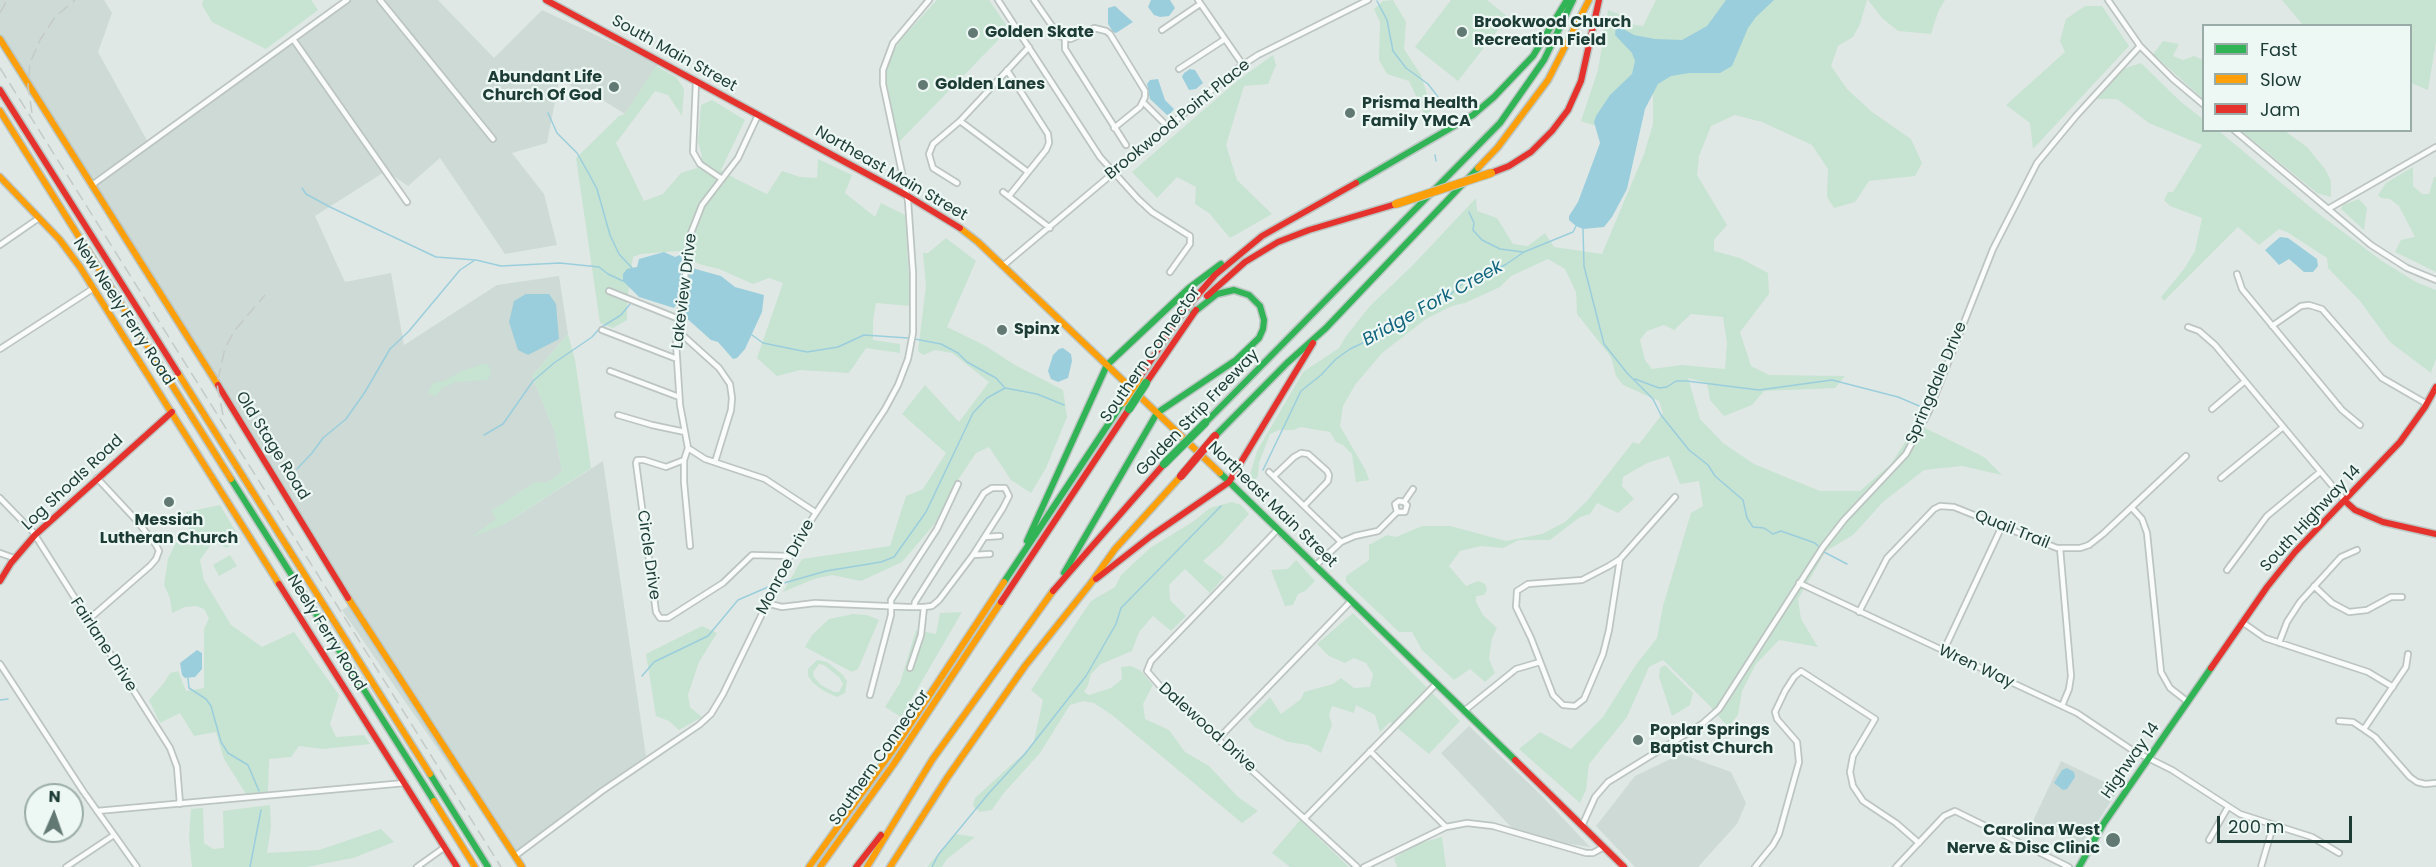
<!DOCTYPE html>
<style>
body{margin:0}
#map{position:relative;width:2436px;height:867px;overflow:hidden;background:#e0e8e5;font-family:Poppins,sans-serif}
canvas{display:block}
.legend{position:absolute;left:2202px;top:24px;width:210px;height:108px;box-sizing:border-box;background:#edf7f3;border:2px solid #9aaca7;margin:0;padding:8px 10px;list-style:none;font-size:18px;color:#1d3c36}
.legend li{display:flex;align-items:center;gap:12px;height:30px}
.legend b{width:30px;border:2px solid #9aaca7}
.north{position:absolute;left:24px;top:783px;width:60px;height:60px;box-sizing:border-box;background:#edf7f3;border:2px solid #9aaca7;border-radius:50%;rotate:2deg;font-size:16px;font-weight:700;line-height:24px;text-align:center;color:#1d3c36}
.north::after{content:'';display:block;margin:auto;width:21px;height:27px;background:#617873;clip-path:polygon(50% 0,100% 100%,50% 72%,0 100%)}
.scale{position:absolute;left:2217px;top:816px;width:135px;height:27px;box-sizing:border-box;border:3px solid #1d3c36;border-top:0;padding-left:8px;font-size:18px;line-height:21px;white-space:nowrap;color:#1d3c36;-webkit-text-stroke:4px #edf7f3;paint-order:stroke}
</style>
<div id="map">
<canvas width="2436" height="867"></canvas>
<ul class="legend">
<li><b style="height:8px;background:#30b455"></b>Fast</li>
<li><b style="height:8px;background:#ff9f0a"></b>Slow</li>
<li><b style="height:8px;background:#e5322d"></b>Jam</li>
</ul>
<div class="north">N</div>
<div class="scale">200 m</div>
</div>
<script>
const c = document.querySelector('canvas').getContext('2d');
c.lineJoin = 'round';
function paint(path, color) { c.fillStyle = color; c.fill(path, 'evenodd'); }
const poly = rows => new Path2D(rows.map(r => 'M' + r).join(''));
function strokePath(path, color, width, dash) { c.strokeStyle = color; c.lineWidth = width; c.lineCap = dash ? 'butt' : 'round'; c.setLineDash(dash || []); c.stroke(path); }
function write(font, color, halo, rows, align = 'center') {
  c.font = font + ' Poppins,sans-serif'; c.lineWidth = 4.5; c.setLineDash([]); c.textBaseline = 'middle'; c.strokeStyle = halo; c.fillStyle = color; for (const [text, x, y, turn = 0] of rows) {
    c.save(); c.translate(x, y); c.rotate((+turn || 0) * Math.PI / 180); c.textAlign = isNaN(turn) ? turn : align; if (halo) c.strokeText(text, 0, 0); c.fillText(text, 0, 0); c.restore();
  }
}
paint(poly([
 [0,0,104,0,112,13,98,52,149,144,347,0,438,0,494,58,542,10,658,64,625,114,596,96,559,81,547,143,512,153,544,194,557,245,505,254,440,158,408,186,386,171,315,216,345,282,391,273,404,345,497,285,559,276,568,334,532,376,555,433,562,472,548,482,535,482,492,511,503,525,603,461,646,756,511,855,342,610,355,602,0,45],
 [1469,726,1542,796,1590,847,1564,843,1512,828,1441,753],
 [1681,754,1731,772,1746,803,1737,824,1698,867,1635,867,1596,826,1635,776],
 [2061,761,2119,789,2083,844,2033,821]
]), '#cddad5');
paint(poly([
 [203,0,311,0,318,10,266,49,212,22,202,5],
 [937,0,989,0,1009,29,898,143,884,68,900,40],
 [1393,0,1406,22,1404,49,1421,75,1432,110,1425,115,1409,81,1387,74,1379,60,1380,22,1374,9,1383,1],
 [1451,0,1487,0,1508,17,1458,81,1415,47],
 [1656,0,1867,0,1860,24,1853,37,1838,46,1831,66,1847,89,1872,112,1911,139,1922,163,1915,176,1869,181,1855,202,1834,208,1827,197,1828,169,1812,145,1762,122,1735,115,1711,126,1699,156,1697,175,1727,225,1714,240,1714,251,1740,258,1768,273,1769,294,1740,332,1751,366,1769,375,1845,376,1835,388,1764,391,1752,405,1724,416,1710,400,1707,383,1688,378,1700,419,1723,443,1754,464,1820,491,1860,491,1891,464,1917,424,1984,457,2002,475,1962,466,1924,470,1883,502,1853,535,1826,551,1798,599,1801,619,1818,647,1779,640,1756,664,1742,691,1738,715,1728,727,1709,705,1663,660,1649,667,1627,717,1589,764,1586,790,1580,803,1519,749,1540,732,1571,749,1603,717,1635,666,1657,638,1663,606,1691,513,1703,506,1699,481,1680,484,1669,456,1647,463,1623,477,1622,486,1634,499,1618,513,1597,503,1590,514,1580,517,1550,540,1519,540,1503,548,1481,546,1460,551,1449,566,1466,586,1478,581,1485,584,1487,590,1484,595,1476,596,1476,602,1483,615,1497,628,1492,638,1489,659,1495,673,1485,682,1470,669,1454,680,1422,650,1412,632,1399,632,1346,582,1346,576,1369,560,1369,545,1387,535,1396,537,1422,526,1450,526,1506,541,1542,534,1565,522,1587,501,1633,442,1639,444,1663,413,1659,401,1623,385,1616,376,1611,357,1577,314,1576,292,1565,269,1548,259,1511,276,1500,287,1465,303,1452,306,1426,319,1382,353,1355,385,1343,406,1340,426,1366,471,1369,480,1356,482,1352,454,1343,445,1336,442,1330,432,1300,427,1294,430,1279,430,1270,434,1259,463,1258,476,1253,483,1250,475,1257,451,1303,372,1339,348,1346,336,1370,306,1413,265,1476,198,1477,211,1497,218,1513,244,1528,246,1545,233,1554,247,1602,254,1644,154,1653,124,1653,89,1605,129,1581,121,1598,70,1608,10,1621,15,1635,25,1643,26],
 [1691,314,1723,317,1727,343,1725,369,1682,365,1652,369,1645,360,1640,340,1647,331,1664,325,1674,330],
 [1868,0,1945,0,1938,12,1931,34,1898,31,1882,18],
 [2282,0,2436,0,2436,41,2428,90,2411,83,2410,26,2303,25],
 [2085,6,2102,6,2129,46,2033,149,2030,123,2006,105,2065,52,2060,41,2066,19],
 [2163,41,2179,44,2173,56,2183,60,2194,56,2203,60,2203,99,2153,54],
 [1273,55,1276,65,1268,84,1244,86,1226,145,1237,180,1272,214,1230,238,1209,213,1195,204,1196,187,1177,177,1157,198,1132,172,1237,81],
 [2141,63,2181,102,2203,119,2204,130,2219,131,2315,211,2382,261,2416,282,2436,290,2436,358,2431,373,2390,342,2360,301,2328,268,2327,258,2287,232,2279,229,2259,245,2238,227,2164,301,2161,297,2184,269,2195,251,2202,218,2170,206,2164,200,2168,192,2173,192,2202,145,2149,123,2117,99,2097,99,2123,69],
 [656,66,676,77,684,89,682,116,668,95,655,91,616,143,644,201,663,194,681,173,697,168,702,156,698,142,701,105,712,100,745,120,721,170,736,179,767,194,782,171,800,177,817,178,818,159,852,175,845,193,875,217,881,203,905,215,911,306,876,303,873,320,873,340,900,344,900,353,866,348,849,373,800,370,777,376,757,358,783,283,769,278,753,284,719,269,699,264,678,251,641,254,633,257,627,302,627,320,613,328,600,323,576,158,619,116,625,114],
 [2241,131,2285,131,2307,147,2325,169,2331,181,2331,197,2317,193],
 [2413,167,2413,186,2422,194,2429,194,2434,177,2436,177,2436,272,2395,252,2401,240,2415,237,2399,206,2390,199,2381,198,2378,195,2386,183],
 [2359,199,2367,208,2364,230,2341,209,2343,205],
 [946,238,976,261,947,327,984,345,1015,365,1063,390,1067,417,1046,468,1031,493,1011,480,989,447,976,453,954,486,938,520,902,562,861,581,832,575,814,579,783,592,802,559,890,546,906,496,923,489,946,453,902,414,925,385,959,422,989,382,952,353,935,350,923,355,918,351,926,286,923,253,928,253],
 [568,334,575,360,591,468,503,525,470,538,496,519,491,511,535,482,548,482,562,472,555,433,532,376],
 [483,364,488,364,491,371,488,380,456,382,442,388,435,397,428,392,433,383,444,381,462,371],
 [1232,502,1241,505,1249,514,1222,544,1203,561,1224,577,1210,593,1185,569,1169,585,1170,600,1186,616,1171,631,1153,616,1139,632,1132,651,1101,664,1091,674,1088,685,1084,692,1089,695,1111,688,1122,679,1121,667,1131,666,1140,670,1153,685,1143,704,1145,719,1169,730,1185,752,1209,766,1238,797,1258,811,1242,823,1112,715,1094,703,1083,701,1070,705,1040,753,1003,794,992,810,980,812,973,806,975,798,1033,745,1043,700,1031,690,1091,601,1115,587,1121,575,1150,548,1194,521,1210,508],
 [220,505,240,539,227,548,213,542,200,560,204,580,231,625,262,647,294,632,339,695,330,724,336,737,364,735,370,744,323,749,299,746,291,757,269,759,268,792,246,794,224,759,216,732,194,736,180,713,160,723,149,700,164,683,170,673,178,671,186,691,204,688,204,629,209,618,204,609,196,606,185,607,172,613,170,598,164,585,168,559,177,540,189,530,186,512],
 [230,555,237,566,219,576,213,565],
 [1296,560,1315,581,1305,591,1298,594,1293,605,1285,606,1271,570,1288,569],
 [962,612,901,717,885,707,900,683,916,630,936,634,940,613],
 [1353,613,1460,721,1429,754,1390,722,1380,732,1375,715,1356,705,1354,713,1332,706,1329,715,1332,725,1321,753,1308,745,1288,742,1254,727,1248,719,1270,697,1281,714,1301,699,1304,692,1333,684,1341,678,1354,688,1370,687,1373,674,1366,663,1354,658,1345,663,1329,656,1317,644],
 [853,614,867,615,879,620,858,669,852,672,805,647,812,635,829,619],
 [702,626,717,633,699,662,688,695,690,707,702,717,679,730,669,721,656,716,646,654],
 [817,660,827,662,843,675,847,681,845,693,837,697,824,691,813,683,808,676,808,669],
 [819,664,824,665,839,677,843,684,839,692,834,692,821,685,814,677,813,672],
 [1665,665,1693,693,1690,705,1672,716,1659,677,1660,668],
 [270,805,271,827,267,853,319,850,381,829,394,842,353,858,306,867,192,867,189,838,191,809,203,808,204,843,213,849,224,848,223,811],
 [1300,820,1349,867,1290,867,1272,853],
 [955,834,975,837,947,859,942,867,927,867],
 [1442,837,1446,867,1397,867,1394,858,1417,844]
]), '#c7e3d2');
paint(poly([
 [1151,0,1170,0,1175,8,1169,16,1160,17,1154,15,1148,7],
 [1726,0,1774,0,1756,17,1748,28,1732,66,1720,73,1689,73,1671,76,1658,84,1645,109,1627,189,1612,217,1604,227,1583,229,1576,226,1569,220,1569,216,1578,202,1600,143,1594,122,1596,116,1610,95,1632,74,1635,61,1632,53,1615,35,1616,25,1634,35,1655,39,1682,40,1707,26],
 [1115,6,1133,22,1116,33,1113,32,1108,24,1108,8],
 [1190,69,1195,70,1203,83,1196,89,1189,90,1182,77,1184,73],
 [1158,79,1165,100,1174,109,1170,114,1167,115,1150,99,1147,84,1150,80],
 [2280,237,2288,238,2317,259,2318,266,2313,272,2304,272,2289,259,2279,265,2265,250],
 [664,252,675,257,680,255,683,260,677,304,674,308,639,297,623,281,623,274,627,269,637,267,639,259],
 [692,268,721,276,735,287,764,295,762,312,745,349,737,358,733,359,718,342,711,340,683,315,688,275],
 [526,294,549,294,556,304,559,339,528,355,518,350,509,322,514,301],
 [1063,348,1071,354,1072,361,1068,378,1058,382,1051,379,1048,371,1053,355,1059,349],
 [197,650,202,653,202,669,195,677,185,678,182,675,180,663],
 [2067,768,2074,772,2075,777,2067,789,2063,790,2054,783,2062,770]
]), '#9bcedc');
strokePath(poly([
 [1377,1,1387,20,1393,51,1406,68,1428,84,1442,102],
 [1603,16,1615,28],
 [548,113,557,133,577,153,589,174,597,189,610,235,619,254,633,269],
 [1435,155,1436,161],
 [302,188,306,194,330,207,436,257,476,260,501,266,560,263,599,267,608,274,623,281],
 [1469,212,1474,223,1473,230,1482,240,1500,249,1523,252],
 [1583,229,1584,266,1604,344,1627,373,1653,399,1661,415,1689,450,1708,465,1715,476,1743,500,1747,518,1753,527,1764,528,1773,534,1781,531,1815,543,1819,547],
 [752,335,763,343,807,352,838,347,864,335,908,338],
 [915,339,941,344,958,353,967,362,996,378,1005,388,1037,394,1064,405],
 [1635,379,1659,388,1667,387,1676,381,1687,381,1759,390,1832,380,1898,397,1924,408],
 [484,435,503,424,533,381,554,363,592,337,600,328,621,315,630,304],
 [297,469,312,453,323,438,346,419,365,392,390,349,409,331,460,270,475,260],
 [1263,470,1301,391,1321,375,1336,359,1350,349,1390,330,1429,302,1451,294,1463,283,1478,276,1505,265,1524,252,1573,232,1576,226],
 [1824,552,1847,564],
 [784,583,826,571,881,562,894,557,926,512,973,413,987,398,1005,388],
 [642,676,654,662,708,636,738,600,768,587],
 [188,678,189,688,206,699,211,706,221,742,228,753,248,765,259,791],
 [0,700,8,699],
 [250,867,261,810],
 [932,867,938,855,989,793,1024,755,1086,676,1116,624,1121,608,1221,506]
]), '#9bcedc', 1.5);
const street = poly([
 [380,0,493,139],
 [998,0,1100,157,1138,199,1152,212,1190,236,1190,244,1170,272],
 [1034,0,1059,36,1071,39,1094,28,1106,31,1110,34,1145,91,1145,97,1140,107,1114,128],
 [1198,0,1243,65],
 [2108,0,2140,46,2173,79,2204,105],
 [1162,30,1200,4],
 [293,39,407,202],
 [1065,39,1065,49,1126,145],
 [1179,69,1225,39],
 [1007,70,1048,134,1049,143,1046,150,1009,196],
 [696,82,693,152,700,164,722,179],
 [1144,103,1168,127],
 [758,115,738,158,702,205,691,233,676,343,680,405,688,448,705,459,765,479,815,512],
 [960,121,1028,172],
 [2234,130,2371,245,2407,268,2436,280],
 [957,183,933,168,929,154,933,144,960,121,1029,47],
 [92,185,347,0],
 [1003,192,1050,228],
 [2328,209,2436,147],
 [0,245,39,218],
 [1004,265,1238,68,1258,55,1368,0],
 [2237,274,2242,289,2342,410,2360,425],
 [609,291,679,319],
 [2272,326,2301,306,2309,305,2322,309,2382,378,2427,404],
 [2188,327,2199,331,2215,345,2345,501],
 [602,330,677,359],
 [678,331,719,368,730,384,732,398,731,410,715,462],
 [0,349,94,288],
 [610,371,679,397],
 [2212,409,2245,381],
 [618,415,652,425,685,432],
 [688,448,684,460,684,482,690,546],
 [684,460,666,467,644,460,637,460,636,463,656,612,660,618,668,618,723,583,752,555,790,556],
 [1269,472,1341,542],
 [1274,476,1294,457,1301,453,1308,454,1327,471,1329,475,1328,481,1304,506],
 [2221,478,2282,428],
 [0,498,33,532,170,748,177,767,180,804],
 [1404,502,1413,489],
 [2132,508,2142,519,2147,533,2161,672,2170,688,2188,702],
 [1278,529,1151,661,1147,671,1160,686,1357,867],
 [985,537,1000,536],
 [2060,548,2071,676,2069,689,2062,706],
 [0,553,14,558],
 [973,555,990,554],
 [1620,559,1609,630,1603,654,1584,699,1575,706,1563,705,1553,695,1531,638,1516,607,1517,591,1528,584,1582,580,1609,566,1620,559,1675,497],
 [1315,566,1341,542,1355,536,1378,531,1397,512,1405,512,1407,505,1404,502,1399,501,1395,504,1397,512],
 [2227,570,2267,516,2320,472],
 [1799,583,2077,713,2132,750,2172,770,2240,814,2312,837,2339,853],
 [2314,586,2332,603,2349,612,2367,610,2391,597,2402,597],
 [766,603,782,607,815,603,908,607,924,607,932,606,939,600,973,555,1003,508,1009,496,1005,488,992,488,984,493,915,602,914,607],
 [1859,612,1887,558,1934,509,1940,506,1954,507,2057,548,2080,548,2089,545,2103,534,2186,456],
 [88,620,150,566,156,559,159,551,156,545,137,521,97,478],
 [2242,622,2265,638,2368,672,2393,687],
 [2279,643,2287,622,2300,602,2341,557,2357,550],
 [1943,652,2002,526],
 [0,664,83,791,137,867],
 [910,668,921,635,924,607],
 [870,695,891,615,891,600,937,529,958,484],
 [1464,711,1516,669,1540,662],
 [2339,721,2353,722,2375,737,2410,777,2417,782,2425,784,2436,783],
 [2364,729,2406,667,2408,654],
 [1218,739,1351,601],
 [1370,751,1446,827],
 [97,811,405,783],
 [1305,818,1436,684],
 [1582,826,1595,797,1608,782,1702,724,1719,709,1823,547,1844,520,1906,454,1929,411,1993,249,2037,163,2076,116,2140,46],
 [2209,840,2228,807],
 [515,856,602,791,699,725,711,714,723,694,798,540,885,409,898,385,908,359,913,333,913,273,908,201,883,84,883,70,893,43,929,0],
 [66,867,114,835],
 [417,867,445,847],
 [1364,867,1446,827,1467,823,1493,826,1586,853,1593,853,1604,847],
 [1755,867,1773,845,1779,834,1799,762,1797,742,1777,719,1775,712,1785,691,1794,677,1801,671,1875,719,1853,756,1850,772,1853,786,1863,801,1896,823,1919,843],
 [1896,867,1944,816,1955,811,2069,867],
 [2261,867,2273,826]
]);
const fast = poly([
 [1356,183,1473,115,1494,97,1533,56,1567,0],
 [1205,423,1500,123,1544,60,1573,0],
 [1215,436,1287,363,1326,328,1478,168],
 [1220,473,1515,760],
 [231,479,434,801],
 [1027,541,1107,365,1189,288,1221,264],
 [1064,573,1157,413,1236,360,1259,338,1263,329,1264,320,1260,306,1249,295,1234,290,1217,294,1193,313],
 [1004,582,1123,402],
 [430,774,488,867],
 [2079,867,2104,823,2211,668]
]);
const slow = poly([
 [0,39,218,385],
 [0,111,231,479],
 [1478,168,1498,147,1548,80,1589,0],
 [0,177,60,240,80,267,279,584],
 [960,228,978,242,1220,473],
 [178,373,430,774],
 [348,598,522,867],
 [434,801,475,867],
 [809,867,898,743,1004,582],
 [820,867,893,765,1001,602],
 [867,867,932,760,1053,591],
 [890,867,947,778,1025,666,1091,583,1115,549,1181,476]
]);
const jam = poly([
 [546,0,906,195,960,228],
 [0,90,178,373],
 [1491,173,1509,166,1531,152,1552,131,1568,110,1581,81,1599,0],
 [1207,296,1245,262,1278,242,1309,230,1396,204],
 [1139,378,1183,312,1215,275,1262,236,1356,183],
 [1146,383,1196,310],
 [218,385,348,598],
 [2345,501,2355,510,2383,522,2436,534],
 [1096,579,1151,536,1229,482,1313,343],
 [0,581,11,563,35,535,172,412],
 [279,584,457,867],
 [1053,591,1164,464],
 [1001,602,1129,409],
 [2211,668,2267,587,2295,552,2400,442,2425,407,2436,387],
 [1515,760,1624,867],
 [856,867,881,835]
]);
strokePath(street, '#bdc5c2', 8);
strokePath(fast, '#bcc6c3', 9);
strokePath(slow, '#bcc6c3', 9);
strokePath(jam, '#bcc6c3', 9);
strokePath(street, '#fafcfb', 4.5);
strokePath(fast, '#30b455', 6);
strokePath(slow, '#ff9f0a', 6);
strokePath(jam, '#e5322d', 6);
strokePath(poly([
 [0,13,7,0],
 [0,68,501,867],
 [32,113,28,86,30,63,40,40,55,17,75,0],
 [223,415,217,384,225,348,235,330,265,295]
]), '#c5cac9', 1.5, [12, 6]);
const fastBridge = poly([
 [1129,409,1146,383],
 [1164,464,1205,423]
]);
const slowBridge = poly([
 [1396,204,1491,173],
 [1123,402,1139,378]
]);
const jamBridge = poly([
 [1181,476,1215,436]
]);
strokePath(fastBridge, '#bac5c2', 10, []);
strokePath(slowBridge, '#bac5c2', 10, []);
strokePath(jamBridge, '#bac5c2', 10, []);
strokePath(fastBridge, '#30b455', 8);
strokePath(slowBridge, '#ff9f0a', 8);
strokePath(jamBridge, '#e5322d', 8);
for (const [x, y, r, color] of [
 [1462,32,6,"#617873"],
 [973,33,6,"#617873"],
 [923,85,6,"#617873"],
 [614,87,6,"#617873"],
 [1350,113,6,"#617873"],
 [1002,330,6,"#617873"],
 [169,502,6,"#617873"],
 [1638,740,6,"#617873"],
 [2113,840,8,"#617873"]
]) { const dot = new Path2D(); dot.arc(x, y, r, 0, 2 * Math.PI); c.fillStyle = color; c.fill(dot); strokePath(dot, '#edf7f3', 2); }
write('bold 16px', '#1d3c36', '#edf7f3', [
 ["Brookwood Church",1474,23],
 ["Recreation Field",1474,41],
 ["Golden Skate",985,33],
 ["Abundant Life",602,78,"right"],
 ["Church Of God",602,96,"right"],
 ["Golden Lanes",935,85],
 ["Prisma Health",1362,104],
 ["Family YMCA",1362,122],
 ["Spinx",1014,330],
 ["Messiah",169,521,"center"],
 ["Lutheran Church",169,539,"center"],
 ["Poplar Springs",1650,731],
 ["Baptist Church",1650,749],
 ["Carolina West",2100,831,"right"],
 ["Nerve & Disc Clinic",2100,849,"right"]
], 'left');
write('16px', '#1d3c36', '#edf7f3', [
 ["South Main Street",674,54,29],
 ["Brookwood Point Place",1178,120,-39],
 ["Northeast Main Street",891,174,30],
 ["Lakeview Drive",685,291,-83],
 ["New Neely Ferry Road",123,312,57],
 ["Southern Connector",1151,355,-55],
 ["Springdale Drive",1937,383,-67],
 ["Golden Strip Freeway",1198,413,-46],
 ["Old Stage Road",272,446,58],
 ["Log Shoals Road",73,483,-43],
 ["Northeast Main Street",1272,505,44],
 ["South Highway 14",2311,519,-47],
 ["Quail Trail",2012,530,22],
 ["Circle Drive",648,555,82],
 ["Monroe Drive",786,567,-62],
 ["Neely Ferry Road",326,633,58],
 ["Fairlane Drive",103,645,57],
 ["Wren Way",1976,667,25],
 ["Dalewood Drive",1207,728,42],
 ["Southern Connector",880,758,-55],
 ["Highway 14",2131,761,-55]
]);
write('italic 18px', '#11647e', '#edf7f3', [
 ["Bridge Fork Creek",1433,304,-29]
]);
</script>
